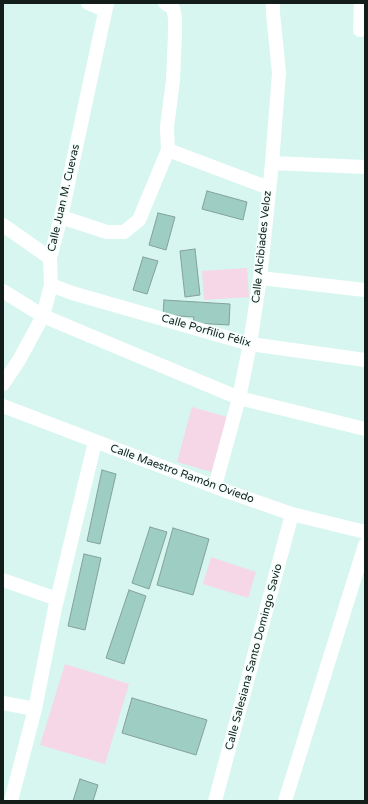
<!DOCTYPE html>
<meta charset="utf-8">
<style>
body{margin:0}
#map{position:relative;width:368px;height:804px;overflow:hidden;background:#d7f6ef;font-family:"Varela Round",sans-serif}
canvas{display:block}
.frame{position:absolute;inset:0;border:4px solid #131e1b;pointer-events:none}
</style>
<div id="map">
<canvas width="368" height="804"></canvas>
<div class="frame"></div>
</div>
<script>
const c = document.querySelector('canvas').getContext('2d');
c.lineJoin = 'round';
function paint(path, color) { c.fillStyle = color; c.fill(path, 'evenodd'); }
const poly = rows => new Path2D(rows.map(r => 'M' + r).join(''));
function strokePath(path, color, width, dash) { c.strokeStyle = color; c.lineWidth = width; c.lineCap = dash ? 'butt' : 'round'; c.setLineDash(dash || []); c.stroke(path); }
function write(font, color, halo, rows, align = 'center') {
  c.font = font + ' "Varela Round",sans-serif'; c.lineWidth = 3; c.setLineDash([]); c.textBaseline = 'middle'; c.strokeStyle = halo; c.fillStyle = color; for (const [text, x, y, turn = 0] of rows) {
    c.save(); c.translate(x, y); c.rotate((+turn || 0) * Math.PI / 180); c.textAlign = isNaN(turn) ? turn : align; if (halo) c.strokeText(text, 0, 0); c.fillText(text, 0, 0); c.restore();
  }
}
paint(poly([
 [247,268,249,297,204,300,202,271],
 [192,407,227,417,212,472,177,462],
 [211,557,256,572,248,598,203,584],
 [65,664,129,684,105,764,40,745]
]), '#f5d7e7');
const building = poly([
 [207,191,247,202,243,220,202,209,207,191],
 [158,213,175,217,166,250,149,245,158,213],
 [195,249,200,295,185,297,180,251,195,249],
 [143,257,158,261,147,294,133,290,143,257],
 [164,300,230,304,229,325,193,323,194,317,163,315,164,300],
 [102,470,116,474,100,544,87,541,102,470],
 [150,527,167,532,149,589,132,583,150,527],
 [173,528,209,539,193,595,157,585,173,528],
 [84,554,101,558,85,630,68,626,84,554],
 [129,590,146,596,124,664,106,658,129,590],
 [132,698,207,720,196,755,122,733,132,698],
 [80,779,98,785,93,801,73,801,80,779]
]);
paint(building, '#9dcdc3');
strokePath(building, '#84a19a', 1);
strokePath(poly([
 [88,3,105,10],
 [360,30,361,3],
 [168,150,269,188],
 [272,163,365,167],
 [61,217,107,232,124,232,139,220,168,150,167,127,173,80,175,34,175,18,173,8,165,3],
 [3,225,50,258],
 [260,278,365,290],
 [51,285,72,293,250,344,365,360],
 [3,291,43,316,239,398,365,429],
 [3,384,19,360,43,316,51,285,50,258,61,217,107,3],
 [3,406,226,491,292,514,365,532],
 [215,486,239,398,250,344,260,278,272,163,279,73,273,13,273,3],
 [3,580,57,599],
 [3,703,35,709],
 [11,801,35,709,55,608,95,442],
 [215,801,292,514],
 [285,801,365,545]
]), '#fff', 14);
write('11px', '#131e1b', '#f3fffc', [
 ["Calle Juan M. Cuevas",64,198,-77],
 ["Calle Alcibiades Veloz",262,247,-84],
 ["Calle Porfilio Félix",206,331,16],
 ["Calle Maestro Ramón Oviedo",182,474,20],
 ["Calle Salesiana Santo Domingo Savio",254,657,-75]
]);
</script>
